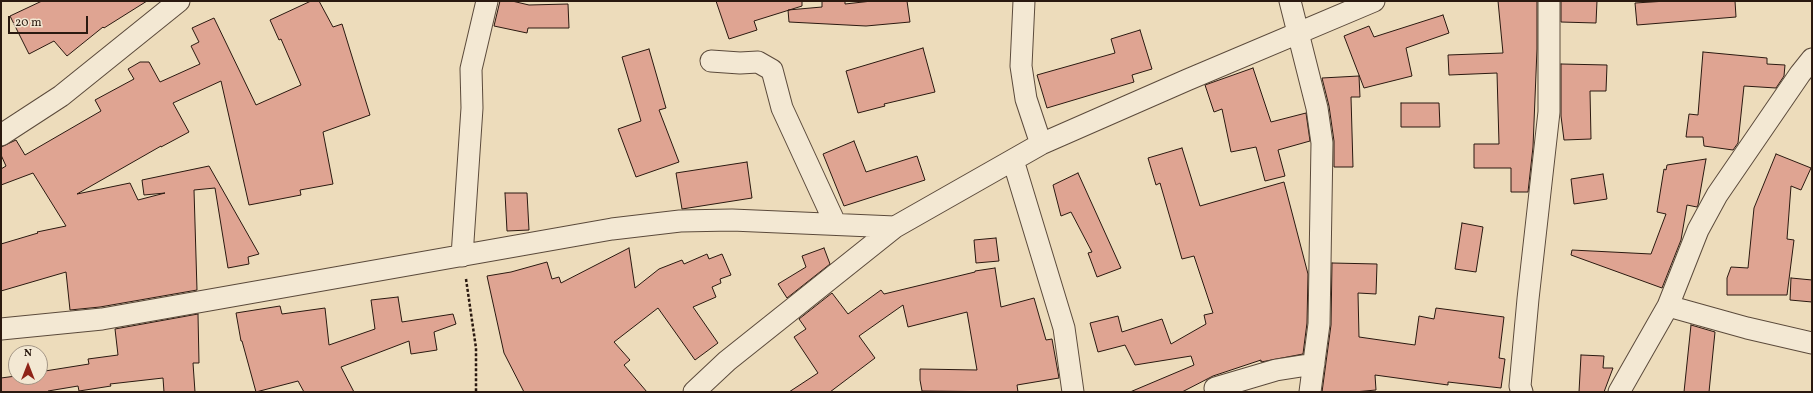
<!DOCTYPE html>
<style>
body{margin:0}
#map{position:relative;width:1813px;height:393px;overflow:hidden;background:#eddcbb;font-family:Vollkorn,serif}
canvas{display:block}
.frame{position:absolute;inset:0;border:2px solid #2a1910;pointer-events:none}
.north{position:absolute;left:8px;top:345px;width:40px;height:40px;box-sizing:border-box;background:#f3e8d3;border:1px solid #a39585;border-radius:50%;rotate:0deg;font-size:11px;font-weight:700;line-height:16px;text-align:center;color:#2a1910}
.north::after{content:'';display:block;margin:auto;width:14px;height:18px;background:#8f2418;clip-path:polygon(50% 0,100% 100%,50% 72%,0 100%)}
.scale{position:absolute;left:8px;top:16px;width:80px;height:18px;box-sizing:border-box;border:2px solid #2a1910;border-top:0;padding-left:5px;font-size:12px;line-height:14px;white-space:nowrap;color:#2a1910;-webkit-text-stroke:3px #f3e8d3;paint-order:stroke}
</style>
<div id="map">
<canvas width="1813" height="393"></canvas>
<div class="frame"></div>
<div class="north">N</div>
<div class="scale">20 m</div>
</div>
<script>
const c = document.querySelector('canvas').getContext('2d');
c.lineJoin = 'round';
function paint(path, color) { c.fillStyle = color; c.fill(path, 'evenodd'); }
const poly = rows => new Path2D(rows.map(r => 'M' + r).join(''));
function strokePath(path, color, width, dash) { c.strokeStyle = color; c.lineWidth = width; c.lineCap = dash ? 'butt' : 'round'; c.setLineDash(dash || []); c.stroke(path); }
const building = poly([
 [42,1,147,1,104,28,103,27,67,56,54,41,29,54,10,16,42,1],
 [311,1,319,1,333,27,342,24,370,115,323,132,333,184,300,190,301,195,249,205,221,81,173,103,189,132,161,147,161,146,77,194,130,183,138,200,165,193,144,195,142,180,209,166,259,254,248,257,249,264,228,268,215,188,194,190,197,290,100,307,70,310,66,272,1,291,1,244,38,233,37,232,66,226,33,173,1,185,1,169,6,166,1,155,1,147,16,140,25,155,101,111,95,100,134,79,128,69,140,62,149,62,160,82,200,64,191,46,199,42,192,28,214,18,256,105,301,85,281,39,279,40,270,20,311,1],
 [500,1,512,1,529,5,568,4,569,28,528,28,527,33,494,26,500,1],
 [716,1,802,1,802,6,754,21,757,30,729,39,716,1],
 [822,1,845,1,845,4,872,1,907,1,910,22,866,26,789,22,788,10,822,7,822,1],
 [1498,1,1537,1,1537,49,1533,147,1528,192,1511,192,1511,168,1474,168,1474,144,1499,144,1497,73,1449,75,1448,55,1503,53,1498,1],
 [1561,1,1597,1,1596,23,1561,22,1561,1],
 [1667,1,1735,1,1736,17,1637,25,1635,3,1667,1],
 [1443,15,1449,33,1406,48,1412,76,1364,88,1344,36,1369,26,1374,37,1443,15],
 [1140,30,1152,69,1132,75,1134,82,1047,108,1037,75,1115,53,1111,39,1140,30],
 [923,48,935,92,884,104,885,106,858,113,846,71,923,48],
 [649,49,666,108,659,110,679,162,636,177,618,129,641,121,622,57,649,49],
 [1703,52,1767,58,1767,64,1785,65,1784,76,1776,88,1744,86,1738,143,1733,150,1704,146,1703,137,1686,137,1689,114,1698,115,1703,52],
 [1561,64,1607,65,1606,91,1590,91,1591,139,1564,140,1561,116,1561,64],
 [1253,68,1271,122,1306,113,1310,141,1278,150,1285,176,1265,181,1256,147,1231,152,1222,109,1214,112,1205,85,1253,68],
 [1359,76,1360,97,1351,97,1353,167,1334,167,1334,141,1329,106,1322,78,1359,76],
 [1401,103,1439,103,1440,127,1401,127,1401,103],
 [854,141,866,172,917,156,925,180,844,206,823,154,854,141],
 [1182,148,1200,206,1284,182,1308,274,1307,323,1303,354,1261,362,1261,360,1213,376,1182,392,1130,392,1194,365,1191,356,1135,365,1125,345,1098,352,1090,323,1118,316,1122,332,1162,319,1171,344,1206,324,1204,315,1213,313,1194,256,1182,259,1160,183,1156,185,1148,158,1182,148],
 [1776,154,1811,168,1801,190,1791,186,1787,239,1794,240,1787,295,1727,295,1727,278,1731,267,1748,268,1754,208,1776,154],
 [1706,159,1698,205,1697,207,1687,205,1681,240,1662,288,1571,255,1572,250,1651,254,1666,214,1657,212,1664,169,1666,170,1667,165,1706,159],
 [747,162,752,198,682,209,676,173,747,162],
 [1078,173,1121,268,1097,277,1088,253,1092,252,1071,212,1061,216,1053,185,1078,173],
 [1603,174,1607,199,1574,204,1571,179,1603,174],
 [505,193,527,193,529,230,507,231,505,193],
 [1462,223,1483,227,1476,272,1455,269,1462,223],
 [996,238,999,261,976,263,974,240,996,238],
 [629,248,635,288,659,269,682,260,684,264,707,254,709,259,722,254,731,275,720,279,721,283,712,287,716,297,693,307,718,343,695,360,658,308,614,342,630,360,624,365,647,392,524,392,504,353,487,276,511,272,547,262,552,279,559,277,561,283,629,248],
 [824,248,830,264,787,298,778,284,806,267,802,256,824,248],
 [1332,263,1377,264,1376,294,1358,293,1359,337,1415,345,1419,316,1434,319,1436,308,1504,317,1499,358,1505,359,1501,388,1448,382,1448,385,1375,375,1376,390,1354,392,1322,392,1331,325,1332,263],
 [995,268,1001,307,1034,298,1046,340,1052,339,1059,378,1017,385,1018,392,922,391,920,380,920,369,977,370,967,312,908,327,903,305,859,336,875,358,830,392,789,392,818,373,794,337,806,329,799,319,832,293,848,314,881,290,884,294,975,272,975,271,995,268],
 [1791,278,1812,280,1812,302,1790,300,1791,278],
 [398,297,402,322,453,314,456,324,434,332,437,350,411,354,409,341,341,367,354,392,304,392,298,381,256,392,242,341,241,341,236,313,280,306,282,314,325,308,329,345,375,329,371,300,398,297],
 [198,314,199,363,193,363,195,392,164,392,163,378,110,384,111,386,79,391,78,386,48,391,48,392,1,392,1,378,16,376,16,377,40,377,40,354,42,353,45,371,89,364,88,359,118,355,115,329,198,314],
 [1691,325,1715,332,1709,392,1684,392,1691,325],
 [1581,355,1604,356,1603,368,1613,368,1604,392,1579,392,1581,355]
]);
paint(building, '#dfa492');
strokePath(building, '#2a1910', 1);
const street = poly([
 [1024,1,1021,66,1026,99,1041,144],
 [1290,1,1317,108,1322,143,1319,324,1310,392],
 [711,61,740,63,758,62,772,70,782,108,835,223],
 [1,135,61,96,179,1],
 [1013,160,1064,328,1073,392],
 [462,256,472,108,471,69,487,1],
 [1668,306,1747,328,1812,343],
 [1,329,102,319,612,229,680,221,732,220,895,227],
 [1215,388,1276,370,1314,364],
 [694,392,727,361,895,227,1041,144,1187,80,1374,1],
 [1522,392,1520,386,1528,299,1549,112,1549,1],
 [1619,392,1668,306,1698,230,1717,195,1800,74,1812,59]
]);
strokePath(street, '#5b4a3b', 23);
strokePath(poly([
 [466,279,476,348,476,392]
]), '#2a1910', 2.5, [3, 2]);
strokePath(street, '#f3e8d3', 21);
</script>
